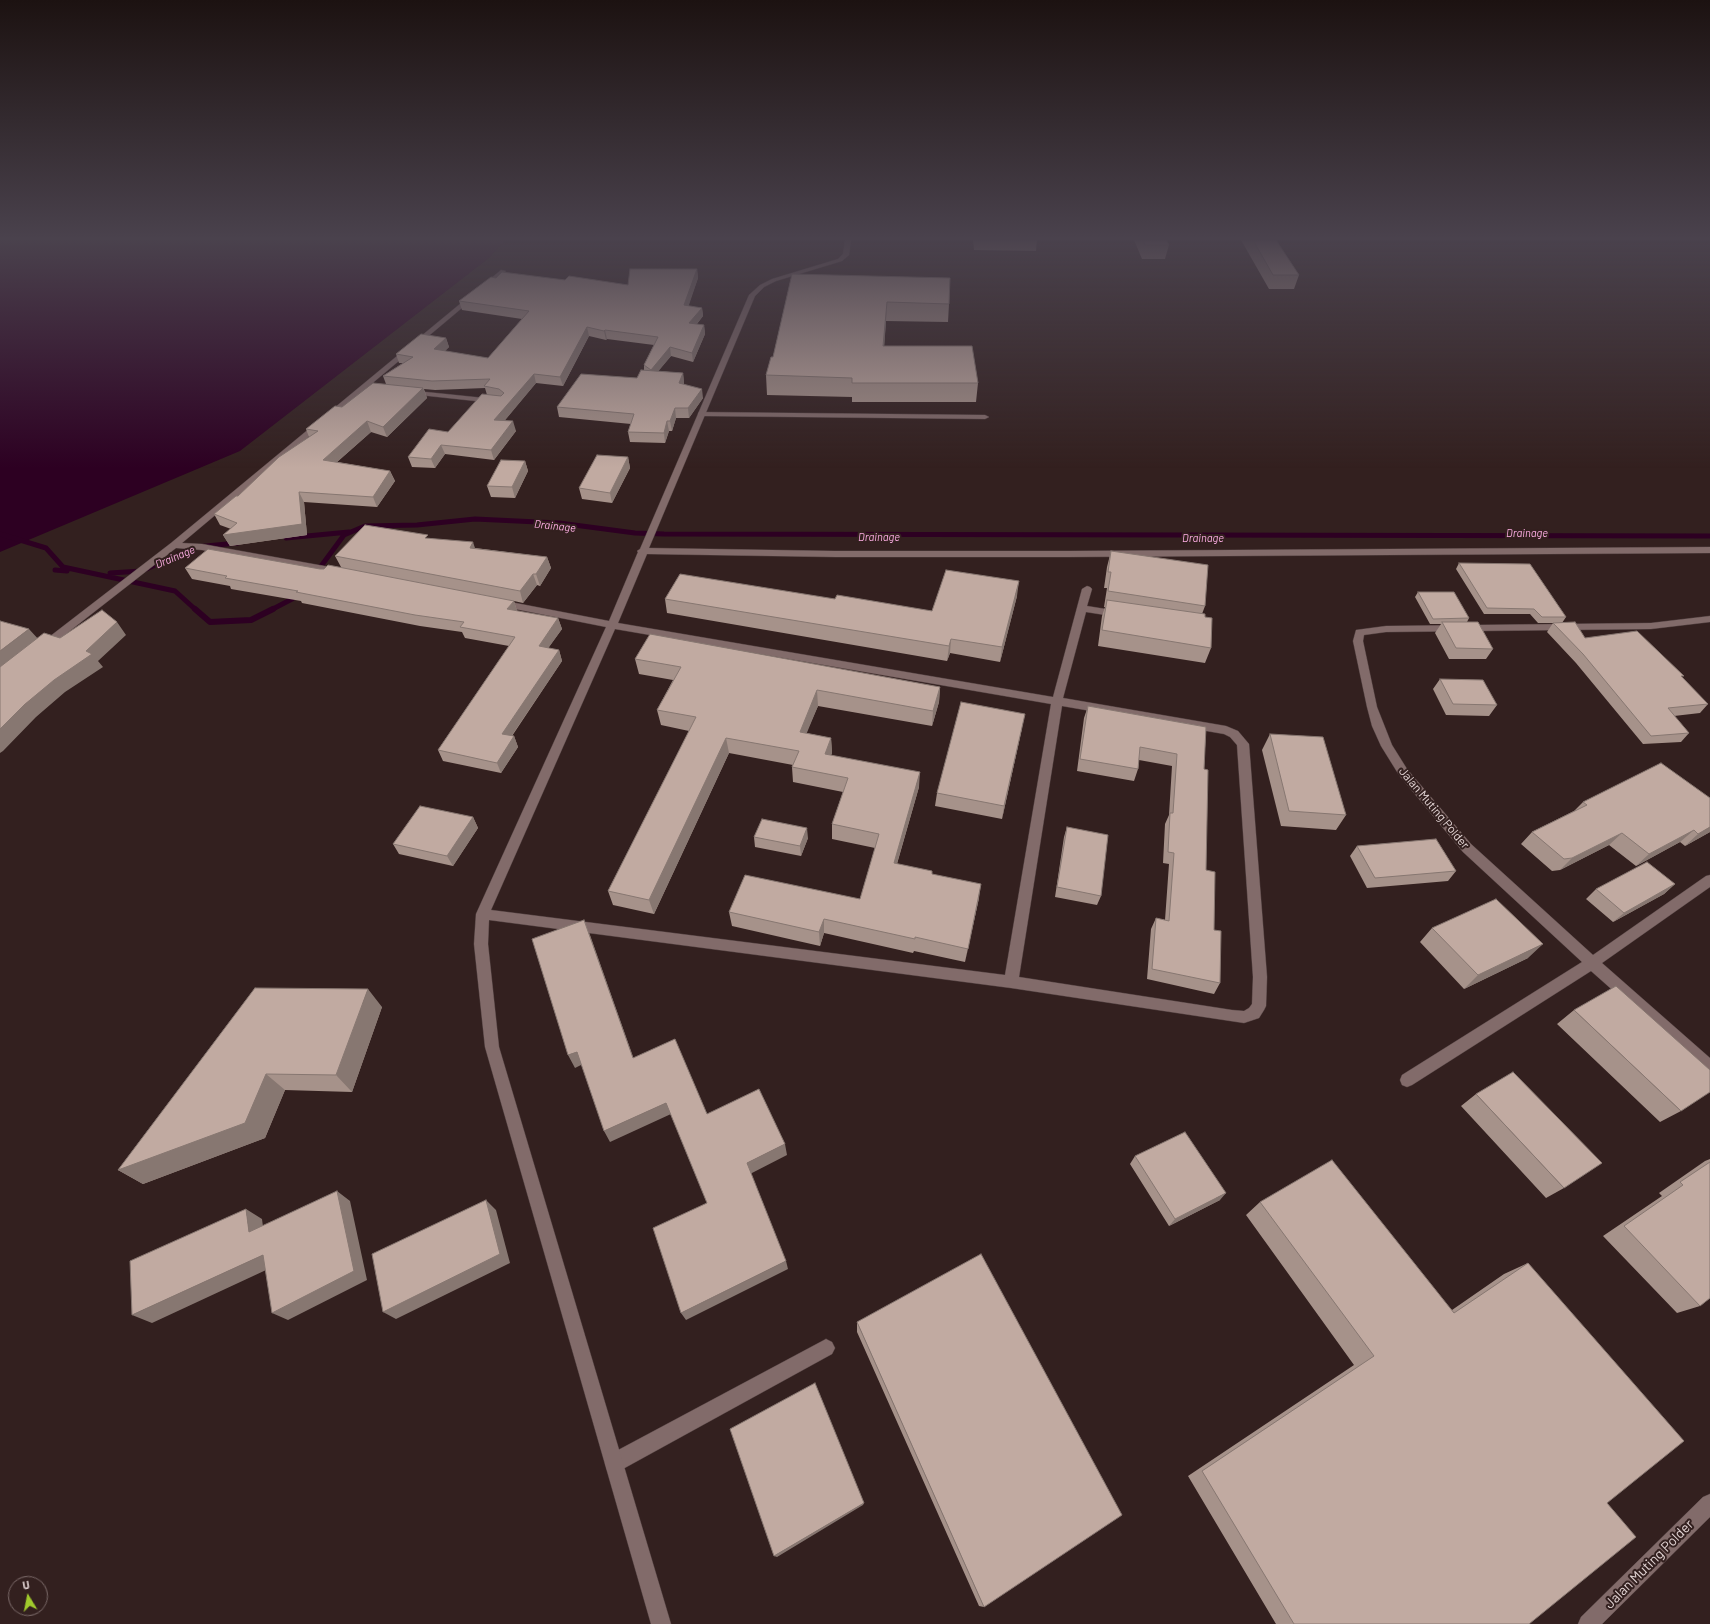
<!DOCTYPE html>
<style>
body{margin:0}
#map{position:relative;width:1710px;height:1624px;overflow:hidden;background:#33201f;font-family:Barlow,sans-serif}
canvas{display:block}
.north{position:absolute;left:8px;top:1576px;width:40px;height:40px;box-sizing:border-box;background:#33201f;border:1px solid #7a6968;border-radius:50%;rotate:350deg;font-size:11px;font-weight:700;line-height:16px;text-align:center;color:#e4d6d6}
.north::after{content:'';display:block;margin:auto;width:14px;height:18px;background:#a0ca2c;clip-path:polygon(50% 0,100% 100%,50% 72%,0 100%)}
</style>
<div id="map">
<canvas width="1710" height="1624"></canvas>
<div class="north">U</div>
</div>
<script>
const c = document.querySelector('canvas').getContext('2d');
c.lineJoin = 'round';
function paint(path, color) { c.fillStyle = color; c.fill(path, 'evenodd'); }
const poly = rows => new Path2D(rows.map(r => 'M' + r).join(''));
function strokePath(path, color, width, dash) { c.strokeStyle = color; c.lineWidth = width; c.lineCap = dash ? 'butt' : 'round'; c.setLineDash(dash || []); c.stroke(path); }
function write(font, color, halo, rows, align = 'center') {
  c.font = font + ' Barlow,sans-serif'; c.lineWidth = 4; c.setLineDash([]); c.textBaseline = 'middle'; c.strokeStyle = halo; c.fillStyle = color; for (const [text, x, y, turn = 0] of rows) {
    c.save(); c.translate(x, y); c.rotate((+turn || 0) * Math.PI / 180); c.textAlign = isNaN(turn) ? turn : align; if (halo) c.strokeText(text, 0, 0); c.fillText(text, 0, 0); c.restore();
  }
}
paint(poly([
 [0,240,505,240,489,258,240,451,0,552]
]), '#2d0022');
strokePath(poly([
 [0,534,46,548,63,567,175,591,196,610],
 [286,538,349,532],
 [55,570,67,571],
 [110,573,142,571,195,547,238,543],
 [316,573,344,535,365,526,417,525,475,519,559,523,635,533,664,534,1710,536],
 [271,610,292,599,299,593]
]), '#2d0022', 5);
strokePath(poly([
 [195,609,210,622,251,620,273,609]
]), '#2d0022', 6);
const lane = poly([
 [699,412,985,415,989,417,985,419,702,416,698,414,699,412],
 [826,1339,832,1342,835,1348,832,1354,621,1470,614,1472,607,1470,605,1463,607,1456,826,1339]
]);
const street = poly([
 [845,240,851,240,849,255,842,261,776,281,764,287,755,296,649,548,835,551,1069,551,1710,547,1710,553,1069,557,835,557,647,554,618,623,1053,697,1082,589,1087,586,1090,587,1092,589,1087,606,1118,611,1123,614,1118,617,1086,612,1063,698,1226,726,1238,731,1249,744,1267,977,1266,1006,1264,1010,1259,1018,1244,1023,1011,988,489,920,488,944,499,1047,671,1624,651,1624,485,1047,474,944,476,914,606,627,500,606,495,603,500,600,609,621,638,552,637,551,640,549,749,295,760,285,772,279,838,259,843,254,845,240],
 [615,629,1051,704,1005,975,491,910,615,629],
 [1062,706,1224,734,1230,737,1237,745,1253,977,1252,1004,1249,1008,1244,1011,1232,1010,1019,977,1062,706],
 [501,270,506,271,182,543,202,544,341,569,346,572,344,574,341,575,202,550,176,548,48,648,40,648,39,646,40,644,171,543,501,270],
 [407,390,494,399,498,401,494,403,410,394,406,392,407,390],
 [1710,616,1710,622,1651,629,1386,632,1364,635,1363,641,1377,707,1392,745,1407,769,1471,844,1593,955,1706,876,1710,875,1710,887,1602,963,1710,1058,1710,1074,1705,1072,1591,971,1412,1085,1407,1087,1402,1085,1400,1080,1402,1075,1582,962,1463,852,1399,775,1381,746,1372,726,1367,707,1353,641,1356,630,1386,626,1651,623,1710,616],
 [1710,1494,1710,1517,1602,1624,1578,1624,1581,1617,1703,1497,1710,1494]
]);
strokePath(lane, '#4f3e3e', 1);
strokePath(street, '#4f3e3e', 1);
paint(lane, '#826b6a');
paint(street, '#826b6a');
paint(poly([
 [973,240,1037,240,1036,251,974,250],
 [1134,240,1166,240,1169,245,1165,259,1142,259],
 [1241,240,1276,240,1299,275,1294,289,1269,289],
 [697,269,698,278,688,306,702,308,703,316,697,324,704,325,705,334,693,362,671,356,658,371,683,373,684,383,684,384,703,398,689,418,676,418,672,431,669,431,665,443,630,442,628,432,631,424,559,417,557,407,637,378,644,370,644,365,654,345,607,339,606,340,589,336,563,386,536,383,504,421,516,431,494,460,445,454,435,468,412,467,408,457,448,432,487,395,485,388,435,390,424,389,427,398,387,437,371,432,337,462,390,471,395,481,377,507,304,502,307,535,230,546,223,535,231,529,220,525,214,514,238,496,309,437,306,429,342,407,386,384,383,376,403,363,399,363,396,354,446,338,449,347,445,351,488,358,522,319,462,310,459,301,496,278,565,280,628,285],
 [792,274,949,304,948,322,886,321,884,346,978,383,976,402,852,402,852,397,767,395,766,375,773,357],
 [628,457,630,468,612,503,582,499,579,488],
 [525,461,528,471,515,498,491,497,487,486],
 [429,538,475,548,547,557,551,568,540,586,537,585,523,603,514,601,517,611,558,618,562,629,548,648,559,650,562,661,512,736,514,736,518,747,501,773,443,761,438,750,509,646,465,638,462,632,420,626,302,603,301,601,231,589,230,586,192,579,185,568,324,569,341,567,335,556],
 [1111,551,1205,606,1202,614,1205,617,1211,648,1205,663,1098,646,1102,616,1105,607,1104,607,1107,588,1104,588,1107,567],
 [1459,563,1566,617,1562,623,1538,623,1530,614,1484,614,1456,569],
 [1418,592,1469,618,1467,622,1493,649,1486,659,1449,659,1435,633,1441,624,1430,624,1415,597],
 [1017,596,1000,662,950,653,947,661,667,613,665,599,835,599,932,611],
 [1553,623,1585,638,1682,678,1708,704,1700,713,1674,716,1689,733,1681,742,1643,744,1576,663,1547,632],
 [635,659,940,687,939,702,932,726,818,706,806,733,831,738,832,753,831,755,919,787,897,864,932,874,979,898,965,962,914,951,913,953,824,933,820,946,732,926,729,912,860,899,875,848,832,839,832,824,843,792,793,782,792,767,793,765,729,753,654,914,613,905,608,891,689,731,661,725,657,710,673,680,639,674],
 [1440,679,1497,705,1489,716,1446,715,1433,689],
 [1088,706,1206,727,1204,769,1206,870,1214,930,1220,983,1214,994,1147,979,1151,929,1156,918,1165,920,1169,864,1163,863,1165,824,1169,815,1172,766,1139,760,1138,769,1134,781,1077,771,1084,718],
 [1022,728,1002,819,935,806,937,793],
 [1270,734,1346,815,1336,830,1281,826,1262,750],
 [1583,802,1710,832,1685,846,1680,842,1636,866,1609,845,1560,870,1552,871,1521,844,1532,832,1574,811],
 [473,817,478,828,453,866,399,854,393,844],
 [1067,827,1101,896,1097,905,1055,897,1064,837],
 [754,837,808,838,801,856,755,847],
 [1357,846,1456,871,1448,881,1367,888,1350,856],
 [1675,884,1664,894,1613,922,1586,899,1596,889],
 [1432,928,1528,958,1464,989,1420,942],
 [255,988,382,1007,352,1092,285,1090,265,1138,143,1184,118,1170],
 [1574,1010,1681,1111,1660,1122,1557,1024],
 [1476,1094,1564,1188,1546,1198,1461,1106],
 [1135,1156,1220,1200,1169,1226,1130,1164],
 [1710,1159,1710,1298,1700,1306,1677,1313,1603,1236,1662,1196,1659,1193,1705,1161],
 [1260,1202,1452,1310,1504,1274,1528,1263,1529,1624,1276,1624,1188,1476,1354,1365,1246,1215],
 [857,1322,984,1607,979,1606,857,1332]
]), '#a6928a');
paint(poly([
 [697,269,698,278,686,314,684,305],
 [887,302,886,321,883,365,883,346],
 [702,308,703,316,690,332,689,323],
 [704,325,705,334,693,362,692,353],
 [587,327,589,336,563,386,560,377],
 [605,330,607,339,606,340,604,331],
 [446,338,449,347,437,358,434,349],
 [670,347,671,356,652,379,651,370],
 [683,373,684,383,680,393,679,383],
 [534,374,536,383,497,430,494,420],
 [423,388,427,398,387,437,383,427],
 [702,389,703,398,689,418,688,408],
 [675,408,676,418,672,431,670,421],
 [367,421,371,432,328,470,323,460],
 [513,421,516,431,494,460,491,450],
 [667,421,669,431,665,443,664,433],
 [441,445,445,454,435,468,431,459],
 [628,457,630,468,612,503,610,493],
 [525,461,528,471,515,498,512,487],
 [390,471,395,481,377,507,373,497],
 [299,492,304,502,307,535,230,546,223,535],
 [473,542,477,554,470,548],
 [547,557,551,568,540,586,536,574],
 [533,574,537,585,523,603,520,591],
 [1019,581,1017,596,1000,662,1002,647],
 [514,601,517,611,507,609],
 [558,618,562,629,542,657,539,646],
 [117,622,126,635,98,661,103,667,65,692,36,717,3,751,0,753,0,729,24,705],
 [29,629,40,641,0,672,0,651],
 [951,639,950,653,947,661,949,646],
 [559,650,562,661,506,744,502,734],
 [940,687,939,702,932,726,933,711],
 [817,690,818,706,801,747,800,732],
 [1025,714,1022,728,1002,819,1004,806],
 [514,736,518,747,501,773,497,763],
 [726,738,729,753,654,914,649,900],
 [831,738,832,753,826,769,825,754],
 [920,772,919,787,893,877,894,863],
 [473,817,478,828,453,866,447,856],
 [1710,827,1710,832,1685,846,1698,834],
 [807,828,808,838,801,856,800,846],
 [1694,830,1680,842,1636,866,1649,854],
 [1622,833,1609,845,1560,870,1572,858],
 [981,884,979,898,965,962,968,949],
 [1675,884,1664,894,1613,922,1624,913],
 [824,919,824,933,820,946,819,932],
 [584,920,590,935,638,1071,633,1058],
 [1543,944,1528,958,1464,989,1478,975],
 [368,989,382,1007,352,1092,336,1075],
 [577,1052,583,1064,575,1068,568,1055],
 [266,1074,285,1090,265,1138,143,1184,118,1170],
 [666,1103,671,1114,610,1142,604,1131],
 [785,1144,787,1155,750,1174,747,1163],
 [337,1191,350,1201,367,1280,288,1320,272,1313],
 [1226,1193,1220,1200,1169,1226,1175,1219],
 [486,1200,496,1210,510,1263,396,1319,383,1312],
 [246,1209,262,1219,265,1242,249,1232],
 [263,1255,279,1264,152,1323,132,1315],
 [786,1261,788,1269,686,1320,681,1313],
 [864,1503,863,1505,777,1557,774,1556]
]), '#877771');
const building = poly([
 [1143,240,1166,240,1169,245,1145,245,1143,240],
 [1253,240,1276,240,1299,275,1273,275,1253,240],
 [630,269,697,269,684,305,702,308,689,323,704,325,692,353,670,347,651,370,644,365,658,337,605,330,604,331,587,327,560,377,534,374,494,420,513,421,491,450,441,445,431,459,408,457,429,429,448,432,482,394,501,396,504,393,499,389,484,386,490,379,432,381,383,376,413,357,396,354,421,334,446,338,434,349,488,358,529,311,459,301,491,277,496,278,502,272,565,280,569,276,628,285,630,269],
 [792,274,950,278,949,304,887,302,883,346,972,346,978,383,852,383,852,378,766,375,771,357,773,357,792,274],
 [641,370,683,373,679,383,702,389,688,408,675,408,670,421,667,421,664,433,628,432,634,414,557,407,581,374,637,378,641,370],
 [373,383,423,388,383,427,367,421,323,460,390,471,373,497,299,492,302,524,223,535,237,523,214,514,236,496,238,496,279,457,318,431,306,429,335,406,342,407,373,383],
 [597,455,628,457,610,493,579,488,597,455],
 [501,460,525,461,512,487,487,486,501,460],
 [365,525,428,535,425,538,473,542,470,548,547,557,536,574,533,574,520,591,335,556,365,525],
 [208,549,320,569,324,569,328,565,514,601,507,609,558,618,539,646,559,650,502,734,514,736,497,763,438,750,515,637,460,627,464,622,415,615,296,592,298,591,225,578,227,576,185,568,208,549],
 [1111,551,1208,565,1205,606,1108,591,1111,572,1108,572,1111,551],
 [1459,563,1530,564,1566,617,1542,617,1534,609,1487,608,1459,563],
 [946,570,1019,581,1002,647,951,639,949,646,665,599,680,574,835,599,837,595,932,611,946,570],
 [1418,592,1454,592,1469,618,1433,619,1418,592],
 [1107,600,1205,614,1205,617,1212,618,1211,648,1102,630,1107,600],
 [102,610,117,622,86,651,92,654,54,680,24,705,0,729,0,667,44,633,60,638,102,610],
 [0,621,29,629,0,651,0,621],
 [1442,622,1478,622,1493,649,1456,648,1442,622],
 [1575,622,1585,638,1637,631,1684,676,1681,676,1708,704,1668,708,1689,733,1651,736,1583,654,1553,623,1575,622],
 [650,634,940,687,933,711,817,690,800,732,831,738,825,754,920,772,894,863,932,871,932,874,981,884,968,949,915,937,915,939,824,919,819,932,729,912,745,875,860,899,879,834,832,824,848,778,792,767,799,751,726,738,649,900,608,891,696,717,657,710,681,667,635,659,650,634],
 [1440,679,1483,680,1497,705,1453,704,1440,679],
 [961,702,1025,714,1004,806,937,793,961,702],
 [1088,706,1206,727,1204,769,1208,770,1206,870,1215,872,1214,930,1221,931,1220,983,1152,969,1156,918,1169,921,1174,853,1168,852,1170,813,1173,813,1177,754,1140,747,1138,769,1080,759,1088,706],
 [1270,734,1323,737,1346,815,1289,811,1270,734],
 [1661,763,1710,798,1710,827,1698,834,1694,830,1649,854,1622,833,1572,858,1564,859,1532,832,1587,805,1583,802,1661,763],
 [420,806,473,817,447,856,393,844,420,806],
 [762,819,807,828,800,846,754,837,762,819],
 [1067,827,1108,835,1101,896,1057,887,1067,827],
 [1436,839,1456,871,1375,878,1357,846,1436,839],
 [1647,862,1675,884,1624,913,1596,889,1647,862],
 [1496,899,1543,944,1478,975,1432,928,1496,899],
 [584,920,633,1058,675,1039,707,1114,759,1089,785,1144,747,1163,786,1261,681,1313,653,1228,707,1203,666,1103,604,1131,577,1052,568,1055,532,939,584,920],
 [1616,986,1710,1070,1710,1092,1681,1111,1574,1010,1616,986],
 [255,988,368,989,336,1075,266,1074,245,1123,118,1170,255,988],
 [1513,1072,1602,1163,1564,1188,1476,1094,1513,1072],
 [1185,1132,1226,1193,1175,1219,1135,1156,1185,1132],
 [1332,1160,1454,1313,1528,1263,1684,1441,1607,1503,1636,1537,1529,1624,1294,1624,1202,1471,1374,1356,1260,1202,1332,1160],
 [1710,1162,1710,1298,1700,1306,1624,1226,1683,1185,1680,1182,1710,1162],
 [337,1191,354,1271,272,1313,263,1255,132,1315,130,1261,246,1209,249,1232,337,1191],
 [486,1200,500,1254,383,1312,372,1254,486,1200],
 [981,1254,1122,1515,984,1607,857,1322,981,1254],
 [815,1383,864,1503,774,1556,730,1429,815,1383]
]);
paint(building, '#c1aaa1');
strokePath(building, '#877771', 1);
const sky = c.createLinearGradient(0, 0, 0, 468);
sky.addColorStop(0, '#1c1211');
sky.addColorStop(0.51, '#4a424d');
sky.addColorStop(1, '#4a424d00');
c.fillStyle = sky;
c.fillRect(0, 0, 1710, 468);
write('italic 11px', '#fdade3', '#33201f', [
 ["Drainage",555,526,6],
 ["Drainage",1527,533],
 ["Drainage",879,537],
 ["Drainage",1203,538],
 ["Drainage",175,557,-23]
]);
write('12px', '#e4d6d6', '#33201f', [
 ["Jalan Muting Polder",1434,808,50]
]);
write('14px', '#e4d6d6', '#33201f', [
 ["Jalan Muting Polder",1649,1564,-45]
]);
</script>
